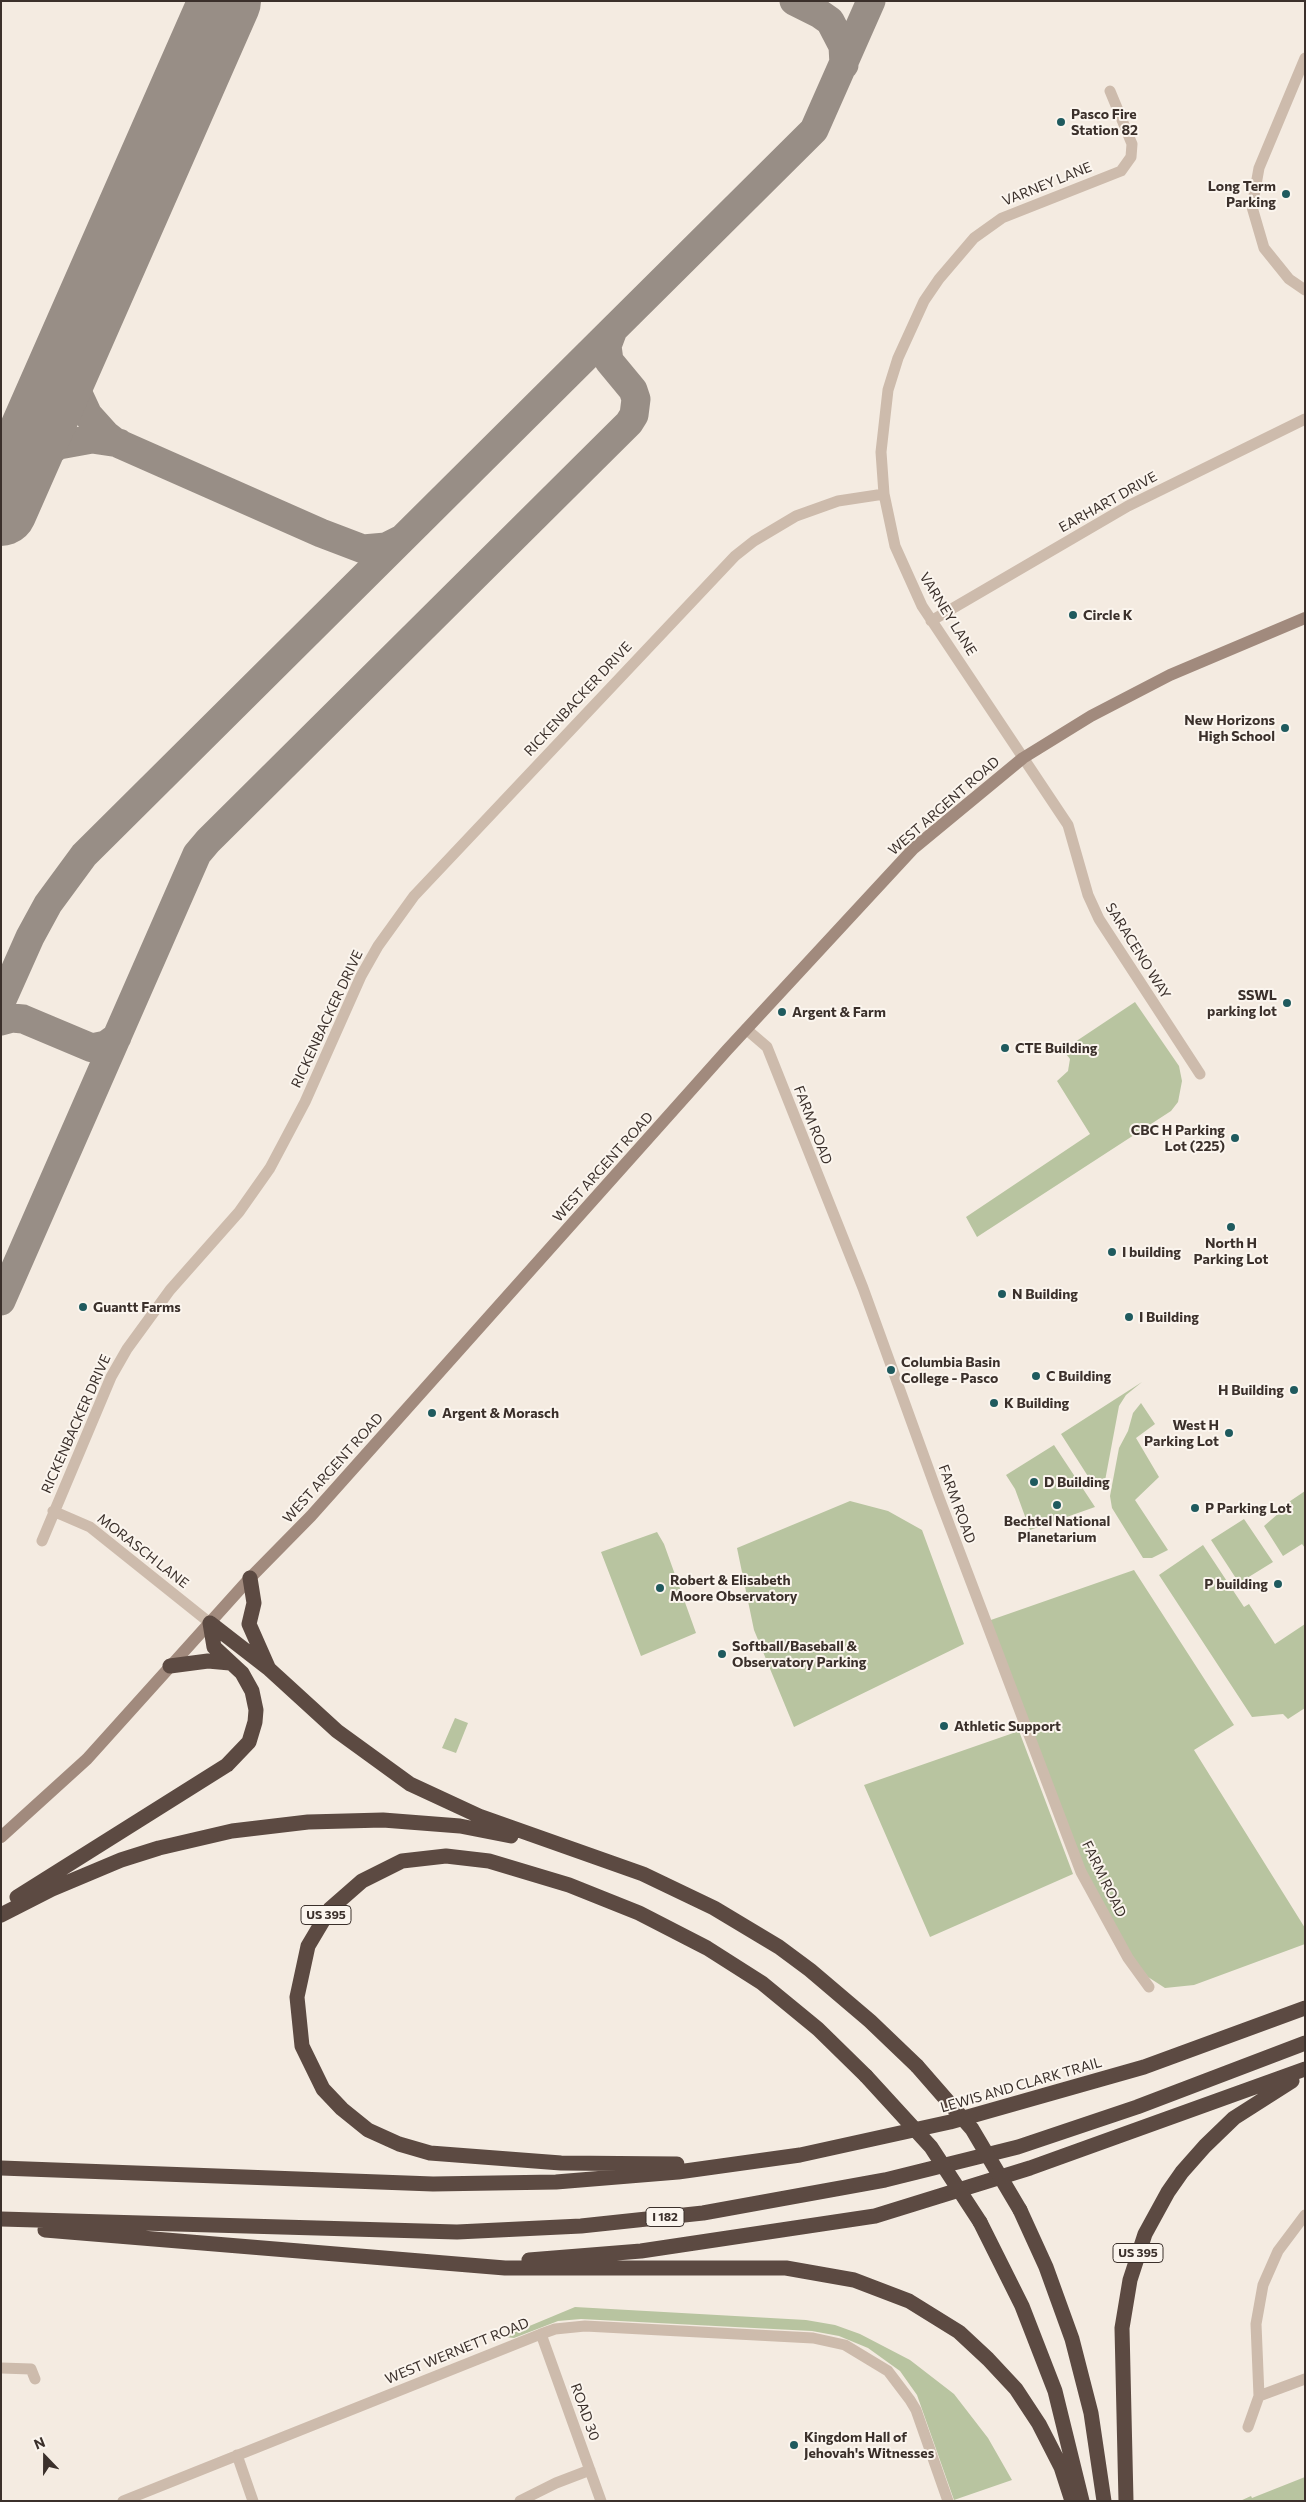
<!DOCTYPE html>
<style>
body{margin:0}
#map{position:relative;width:1306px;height:2502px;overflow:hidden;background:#f4ebe1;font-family:Commissioner,sans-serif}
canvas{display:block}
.frame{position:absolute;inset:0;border:2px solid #3b302b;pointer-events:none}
.north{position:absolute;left:20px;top:2432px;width:50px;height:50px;-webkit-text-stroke:4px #fbf5ee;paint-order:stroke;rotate:338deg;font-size:14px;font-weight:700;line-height:20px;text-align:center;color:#3b302b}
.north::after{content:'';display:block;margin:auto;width:18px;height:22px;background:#3b302b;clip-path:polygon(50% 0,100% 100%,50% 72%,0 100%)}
</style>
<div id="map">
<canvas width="1306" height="2502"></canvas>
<div class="frame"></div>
<div class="north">N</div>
</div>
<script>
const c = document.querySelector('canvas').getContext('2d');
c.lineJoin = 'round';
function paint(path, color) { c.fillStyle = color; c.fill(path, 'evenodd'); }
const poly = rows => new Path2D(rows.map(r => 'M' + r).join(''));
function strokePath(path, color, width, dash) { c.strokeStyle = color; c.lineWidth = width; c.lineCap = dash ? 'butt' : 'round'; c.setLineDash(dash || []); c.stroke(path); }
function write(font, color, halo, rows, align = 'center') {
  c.font = font + ' Commissioner,sans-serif'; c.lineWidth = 4; c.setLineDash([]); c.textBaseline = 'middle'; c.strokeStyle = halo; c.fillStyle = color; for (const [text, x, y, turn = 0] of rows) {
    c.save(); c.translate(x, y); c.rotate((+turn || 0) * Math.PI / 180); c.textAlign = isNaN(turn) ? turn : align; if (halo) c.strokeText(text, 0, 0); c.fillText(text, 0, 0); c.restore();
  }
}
paint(poly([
 [1135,1002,1179,1066,1182,1081,1178,1102,1171,1111,977,1237,966,1217,1090,1134,1057,1081,1068,1071,1070,1059,1063,1050],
 [1142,1382,1126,1395,1119,1406,1104,1486,1099,1488,1091,1481,1061,1434],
 [1141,1403,1155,1424,1136,1438,1159,1477,1135,1500,1168,1550,1152,1558,1143,1558,1112,1508,1110,1496,1119,1448,1128,1431,1133,1413],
 [1054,1445,1095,1507,1030,1530,1015,1489,1006,1475],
 [1305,1491,1305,1548,1302,1544,1283,1556,1264,1526,1279,1513,1277,1510],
 [850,1501,888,1511,922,1530,964,1644,794,1727,754,1630,737,1548],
 [1244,1519,1273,1562,1239,1583,1211,1540],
 [657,1532,664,1544,696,1633,641,1656,601,1552],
 [1203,1545,1244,1607,1249,1604,1275,1644,1305,1624,1305,1708,1288,1719,1283,1714,1252,1717,1159,1575],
 [1134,1570,1234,1725,1194,1750,1305,1928,1305,1944,1194,1985,1165,1988,1148,1977,1130,1954,1078,1856,988,1621],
 [455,1718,468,1723,456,1753,442,1748],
 [1019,1731,1073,1874,930,1937,864,1785],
 [575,2307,806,2320,835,2325,860,2334,910,2360,954,2394,988,2438,1012,2480,954,2500,917,2395,900,2371,868,2348,839,2336,812,2331,581,2319,558,2321,514,2338,503,2337],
 [1305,2477,1305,2501,1240,2501,1251,2496,1252,2498]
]), '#b8c4a0');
strokePath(poly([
 [794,1,820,14,830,21,843,46,844,65],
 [81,330,73,360,75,387,88,415,106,435,115,442,321,533,363,549,386,547,400,540],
 [11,489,26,468,37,458,59,445,92,439,119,443],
 [1,1002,30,937,48,904,84,855,814,130,871,1],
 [1,1021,12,1018,23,1019,92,1048,106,1045,117,1037],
 [1,1301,197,854,208,841,629,423,634,415,636,399,633,390,609,361,607,346,613,330]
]), '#988e86', 29);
strokePath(poly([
 [1,510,225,1]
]), '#988e86', 72);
strokePath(poly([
 [1305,58,1259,168,1252,207,1264,248,1289,279,1305,290],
 [1110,91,1132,144,1131,157,1121,171,1002,218,974,238,939,279,924,301,898,358,888,390,881,452,884,494,895,546,922,606,1068,825,1088,895,1099,919,1200,1074],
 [931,621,1128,506,1305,419],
 [746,1029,767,1047,863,1288,938,1495,1081,1872,1128,1958,1149,1987],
 [53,1511,90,1527,210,1623],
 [42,1541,111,1377,127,1349,170,1290,239,1212,270,1168,305,1102,361,976,378,946,414,896,735,556,754,541,796,516,838,501,884,494],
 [541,2334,601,2501],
 [1,2368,31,2369,35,2379],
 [1259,2396,1305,2379],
 [1248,2427,1259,2396,1256,2324,1263,2285,1278,2251,1305,2215],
 [237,2455,253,2501],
 [123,2501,541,2334,555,2329,585,2326,813,2338,845,2345,888,2371,910,2400,916,2410,948,2501],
 [520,2501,556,2483,590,2470]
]), '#cdbbac', 11);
strokePath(poly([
 [1,1837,87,1759,250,1578,311,1516,727,1050,914,848,1023,758,1091,716,1170,675,1305,618]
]), '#a18a7d', 12);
strokePath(poly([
 [250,1578,254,1603,249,1624,268,1667],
 [210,1623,268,1668,337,1731,410,1784,479,1816,643,1874,714,1908,779,1947,810,1970,870,2021,917,2066],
 [170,1666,208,1661,230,1663],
 [17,1897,227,1765,249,1742,255,1722,256,1710,252,1691,242,1673,214,1647,210,1623],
 [1,1915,52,1889,121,1860,159,1848,232,1831,308,1822,383,1820,460,1826,511,1836],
 [677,2164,561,2163,430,2153,399,2144,368,2130,342,2109,323,2089,302,2046,297,1997,308,1946,330,1909,362,1881,402,1861,446,1856,489,1861,569,1885,639,1913,707,1948,762,1983,818,2029,866,2076],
 [1,2168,433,2184,556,2182,678,2172,800,2155,950,2122,1144,2067,1305,2008],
 [1020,2210,1046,2267,1072,2339,1091,2413,1104,2501],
 [1,2219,457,2232,581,2226,703,2213,885,2180,1018,2147,1137,2107,1305,2043],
 [980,2222,1022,2306,1055,2391,1082,2501],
 [45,2230,505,2268,786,2268,854,2280,909,2301,959,2332,988,2359,1016,2389,1039,2424,1061,2467,1072,2501],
 [529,2260,641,2251,875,2216,1030,2168,1305,2069],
 [1126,2501,1122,2328,1130,2280,1145,2234,1168,2192,1182,2172,1205,2146,1234,2118,1292,2081]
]), '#5c4a42', 15);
strokePath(poly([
 [917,2066,972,2129,1020,2210],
 [866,2076,931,2147,980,2222]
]), '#5c4a42', 15);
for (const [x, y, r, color] of [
 [1061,122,5,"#1f5a5e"],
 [1286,194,5,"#1f5a5e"],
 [1073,615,5,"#1f5a5e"],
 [1285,728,5,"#1f5a5e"],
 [1287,1003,5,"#1f5a5e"],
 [782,1012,5,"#1f5a5e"],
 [1005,1048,5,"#1f5a5e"],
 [1235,1138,5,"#1f5a5e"],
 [1231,1227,5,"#1f5a5e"],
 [1112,1252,5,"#1f5a5e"],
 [1002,1294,5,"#1f5a5e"],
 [83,1307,5,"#1f5a5e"],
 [1129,1317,5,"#1f5a5e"],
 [891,1370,5,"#1f5a5e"],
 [1036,1376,5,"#1f5a5e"],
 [1294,1390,5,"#1f5a5e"],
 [994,1403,5,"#1f5a5e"],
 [432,1413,5,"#1f5a5e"],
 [1229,1433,5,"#1f5a5e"],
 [1034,1482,5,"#1f5a5e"],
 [1057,1505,5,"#1f5a5e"],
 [1195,1508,5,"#1f5a5e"],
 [1278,1584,5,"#1f5a5e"],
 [660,1588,5,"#1f5a5e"],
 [722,1654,5,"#1f5a5e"],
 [944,1726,5,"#1f5a5e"],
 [794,2445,5,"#1f5a5e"]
]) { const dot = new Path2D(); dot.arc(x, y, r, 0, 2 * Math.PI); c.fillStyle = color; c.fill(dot); strokePath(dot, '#fbf5ee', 2); }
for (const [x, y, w] of [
 [326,1915,50],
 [665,2217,38],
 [1138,2253,50]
]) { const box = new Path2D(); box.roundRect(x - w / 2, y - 9.5, w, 19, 4); c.fillStyle = '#fbf5ee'; c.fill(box); strokePath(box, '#3b302b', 1); }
write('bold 12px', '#3b302b', null, [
 ["US 395",326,1915],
 ["I 182",665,2217],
 ["US 395",1138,2253]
]);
write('bold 14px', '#3b302b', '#fbf5ee', [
 ["Pasco Fire",1071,114],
 ["Station 82",1071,130],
 ["Long Term",1276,186,"right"],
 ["Parking",1276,202,"right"],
 ["Circle K",1083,615],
 ["New Horizons",1275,720,"right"],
 ["High School",1275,736,"right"],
 ["SSWL",1277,995,"right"],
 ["parking lot",1277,1011,"right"],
 ["Argent & Farm",792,1012],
 ["CTE Building",1015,1048],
 ["CBC H Parking",1225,1130,"right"],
 ["Lot (225)",1225,1146,"right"],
 ["North H",1231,1243,"center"],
 ["Parking Lot",1231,1259,"center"],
 ["I building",1122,1252],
 ["N Building",1012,1294],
 ["Guantt Farms",93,1307],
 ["I Building",1139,1317],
 ["Columbia Basin",901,1362],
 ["College - Pasco",901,1378],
 ["C Building",1046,1376],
 ["H Building",1284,1390,"right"],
 ["K Building",1004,1403],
 ["Argent & Morasch",442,1413],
 ["West H",1219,1425,"right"],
 ["Parking Lot",1219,1441,"right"],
 ["D Building",1044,1482],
 ["P Parking Lot",1205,1508],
 ["Bechtel National",1057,1521,"center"],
 ["Planetarium",1057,1537,"center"],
 ["Robert & Elisabeth",670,1580],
 ["Moore Observatory",670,1596],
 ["P building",1268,1584,"right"],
 ["Softball/Baseball &",732,1646],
 ["Observatory Parking",732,1662],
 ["Athletic Support",954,1726],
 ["Kingdom Hall of",804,2437],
 ["Jehovah's Witnesses",804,2453]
], 'left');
write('14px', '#3b302b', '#fbf5ee', [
 ["VARNEY LANE",1047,184,-22],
 ["EARHART DRIVE",1108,502,-29],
 ["VARNEY LANE",948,614,58],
 ["RICKENBACKER DRIVE",578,699,-47],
 ["WEST ARGENT ROAD",944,806,-41],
 ["SARACENO WAY",1138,951,58],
 ["RICKENBACKER DRIVE",327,1019,-65],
 ["FARM ROAD",813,1125,69],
 ["WEST ARGENT ROAD",603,1167,-48],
 ["RICKENBACKER DRIVE",76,1424,-66],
 ["WEST ARGENT ROAD",333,1468,-48],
 ["FARM ROAD",957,1504,70],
 ["MORASCH LANE",143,1551,38],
 ["FARM ROAD",1104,1879,64],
 ["LEWIS AND CLARK TRAIL",1021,2085,-16],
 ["WEST WERNETT ROAD",457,2351,-22],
 ["ROAD 30",585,2412,70]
]);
</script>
